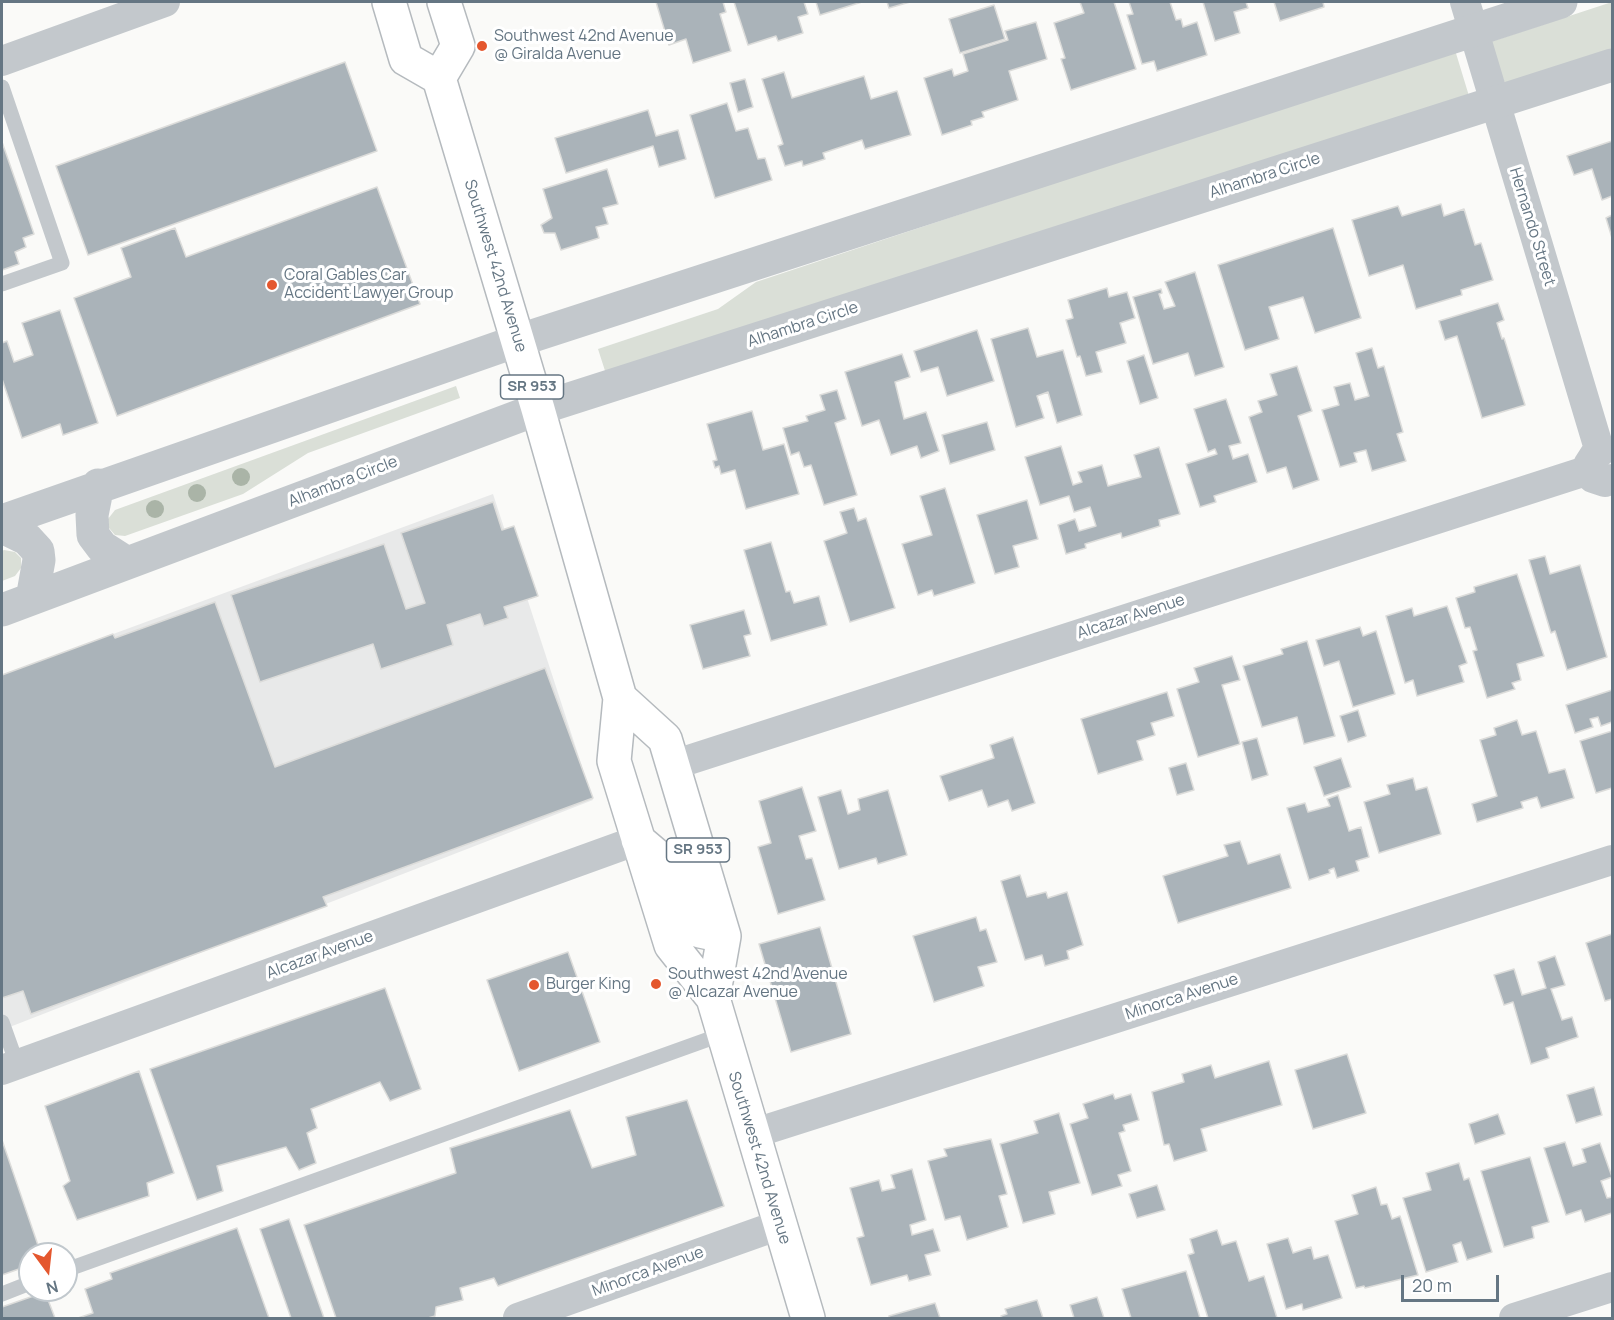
<!DOCTYPE html>
<style>
body{margin:0}
#map{position:relative;width:1614px;height:1320px;overflow:hidden;background:#fafaf8;font-family:Manrope,sans-serif}
canvas{display:block}
.frame{position:absolute;inset:0;border:3px solid #657683;pointer-events:none}
.north{position:absolute;left:18px;top:1242px;width:60px;height:60px;box-sizing:border-box;background:#fff;border:2px solid #c1c8cd;border-radius:50%;rotate:165deg;font-size:16px;font-weight:700;line-height:24px;text-align:center;color:#657683}
.north::after{content:'';display:block;margin:auto;width:21px;height:27px;background:#e4572e;clip-path:polygon(50% 0,100% 100%,50% 72%,0 100%)}
.scale{position:absolute;left:1401px;top:1275px;width:98px;height:27px;box-sizing:border-box;border:3px solid #657683;border-top:0;padding-left:8px;font-size:18px;line-height:21px;white-space:nowrap;color:#657683;-webkit-text-stroke:4px #fff;paint-order:stroke}
</style>
<div id="map">
<canvas width="1614" height="1320"></canvas>
<div class="frame"></div>
<div class="north">N</div>
<div class="scale">20 m</div>
</div>
<script>
const c = document.querySelector('canvas').getContext('2d');
c.lineJoin = 'round';
function paint(path, color) { c.fillStyle = color; c.fill(path, 'evenodd'); }
const poly = rows => new Path2D(rows.map(r => 'M' + r).join(''));
function strokePath(path, color, width, dash) { c.strokeStyle = color; c.lineWidth = width; c.lineCap = dash ? 'butt' : 'round'; c.setLineDash(dash || []); c.stroke(path); }
function write(font, color, halo, rows, align = 'center') {
  c.font = font + ' Manrope,sans-serif'; c.lineWidth = 6; c.setLineDash([]); c.textBaseline = 'middle'; c.strokeStyle = halo; c.fillStyle = color; for (const [text, x, y, turn = 0] of rows) {
    c.save(); c.translate(x, y); c.rotate((+turn || 0) * Math.PI / 180); c.textAlign = isNaN(turn) ? turn : align; if (halo) c.strokeText(text, 0, 0); c.fillText(text, 0, 0); c.restore();
  }
}
paint(poly([
 [493,494,593,800,2,1030,2,675]
]), '#e8e9e9');
paint(poly([
 [1612,2,1612,50,1505,84,1490,42],
 [1455,50,1469,96,607,377,598,349,718,309,756,282],
 [456,386,460,398,308,453,243,494,125,536,115,535,109,528,108,519,115,510],
 [4,550,15,552,21,558,21,568,15,576,2,581,2,551]
]), '#dadfd7');
const building = poly([
 [656,2,723,2,726,12,720,14,731,51,693,63,686,39,669,45,656,2],
 [734,2,804,2,808,14,798,17,803,33,778,41,776,36,748,45,734,2],
 [816,2,862,2,820,15,816,2],
 [887,2,910,2,889,8,887,2],
 [1080,2,1114,2,1136,69,1071,90,1061,59,1065,58,1054,23,1084,13,1080,2],
 [1129,2,1170,2,1176,20,1181,19,1183,27,1197,22,1207,55,1157,71,1154,61,1142,64,1127,15,1133,14,1129,2],
 [1203,2,1246,2,1248,8,1234,12,1240,33,1215,41,1203,2],
 [1274,2,1323,2,1324,7,1280,21,1274,2],
 [994,5,1005,39,960,53,949,19,994,5],
 [1036,22,1047,59,1009,71,1018,100,982,112,984,117,971,121,972,125,942,135,924,78,952,69,954,76,968,71,963,54,1008,40,1005,31,1036,22],
 [345,62,377,151,88,255,56,166,345,62],
 [784,72,792,98,864,76,871,99,897,91,911,135,865,149,862,140,823,153,825,159,803,166,802,161,785,166,778,146,783,144,762,79,784,72],
 [745,79,753,107,738,112,730,83,745,79],
 [727,103,736,131,748,128,758,159,765,158,772,180,715,198,690,115,727,103],
 [648,110,656,136,678,130,686,159,659,167,653,146,566,173,555,138,648,110],
 [1612,141,1612,196,1602,200,1592,169,1574,175,1567,156,1612,141],
 [2,142,34,234,23,238,26,247,15,252,19,264,2,270,2,142],
 [607,169,618,204,603,208,608,224,596,227,599,238,561,250,555,233,544,233,541,225,552,218,543,189,607,169],
 [377,187,420,304,117,416,74,298,131,277,121,248,175,228,186,257,377,187],
 [1441,204,1444,216,1464,209,1475,245,1481,243,1493,280,1461,290,1462,295,1416,309,1403,265,1369,276,1352,220,1398,206,1402,216,1441,204],
 [1612,215,1612,238,1606,218,1612,215],
 [1333,228,1361,318,1315,333,1303,297,1269,307,1279,339,1245,350,1218,265,1333,228],
 [1195,272,1224,367,1195,376,1188,353,1153,364,1133,297,1161,289,1162,293,1159,294,1164,309,1175,306,1165,282,1195,272],
 [1107,288,1109,297,1127,292,1135,318,1120,323,1126,343,1096,352,1102,372,1086,376,1080,356,1077,357,1066,320,1073,318,1068,300,1107,288],
 [1498,303,1504,320,1497,323,1502,339,1504,338,1525,405,1482,418,1457,336,1445,340,1439,321,1498,303],
 [60,310,98,423,63,435,60,424,22,438,2,379,2,343,7,341,14,362,33,355,22,323,60,310],
 [1028,328,1037,357,1063,350,1082,415,1057,423,1048,392,1037,396,1044,418,1016,427,991,339,1028,328],
 [977,330,994,381,947,396,938,367,921,372,914,351,977,330],
 [1372,348,1378,368,1384,366,1403,432,1397,434,1406,461,1372,471,1366,450,1354,453,1357,462,1340,467,1322,410,1339,405,1334,387,1350,383,1355,400,1369,396,1356,353,1372,348],
 [902,354,910,377,895,382,904,419,926,412,939,451,921,458,917,446,891,455,879,420,862,426,845,372,902,354],
 [1144,355,1158,398,1140,404,1127,361,1144,355],
 [1297,366,1312,411,1298,416,1319,480,1293,489,1286,467,1267,473,1249,417,1262,412,1258,401,1277,395,1270,374,1297,366],
 [837,390,846,419,835,423,857,495,824,505,811,465,804,467,799,452,791,455,783,428,808,421,806,416,825,410,820,395,837,390],
 [1226,399,1241,443,1229,446,1233,459,1248,454,1257,482,1214,496,1216,502,1200,507,1186,464,1217,454,1215,449,1208,452,1194,409,1226,399],
 [752,411,763,450,784,444,799,494,746,509,735,470,721,474,719,466,715,468,713,461,717,460,707,424,752,411],
 [987,422,995,450,950,464,942,435,987,422],
 [1061,446,1073,485,1082,482,1078,472,1102,465,1108,486,1141,477,1134,455,1159,447,1180,514,1159,520,1160,526,1122,538,1121,533,1085,544,1086,548,1066,554,1058,525,1075,519,1079,531,1096,526,1090,507,1074,512,1069,496,1040,505,1025,457,1061,446],
 [945,488,975,583,934,596,932,590,918,595,902,544,932,535,920,496,945,488],
 [1027,500,1038,539,1013,546,1019,567,995,574,977,515,1027,500],
 [493,502,502,530,514,526,538,596,504,607,508,618,484,626,480,614,447,625,453,645,381,669,373,644,260,682,231,595,384,544,406,609,425,603,401,533,493,502],
 [854,508,858,521,866,518,895,608,850,622,824,541,847,533,840,512,854,508],
 [771,542,786,592,790,591,794,603,819,596,827,625,771,641,744,550,771,542],
 [1545,556,1550,574,1580,565,1607,657,1567,670,1555,631,1551,633,1529,560,1545,556],
 [1517,574,1544,656,1517,664,1521,680,1512,683,1515,689,1487,698,1473,651,1477,650,1470,627,1465,628,1456,598,1475,592,1474,587,1517,574],
 [215,602,275,767,545,668,593,798,323,897,327,906,31,1014,23,991,2,998,2,675,113,634,115,638,215,602],
 [1447,606,1467,663,1459,666,1464,682,1417,696,1413,680,1405,683,1386,616,1412,608,1414,616,1447,606],
 [744,610,751,634,744,636,750,656,703,669,690,625,744,610],
 [1360,627,1363,636,1376,631,1395,694,1353,707,1339,661,1324,666,1316,640,1360,627],
 [1307,641,1335,736,1304,744,1297,717,1262,727,1243,666,1283,654,1281,649,1307,641],
 [1232,656,1240,680,1222,685,1240,744,1198,757,1177,689,1199,682,1194,668,1232,656],
 [1612,690,1612,722,1601,726,1598,717,1590,719,1593,727,1575,733,1566,705,1612,690],
 [1167,692,1174,716,1151,723,1155,735,1137,741,1143,760,1098,774,1081,719,1167,692],
 [1358,710,1366,736,1348,742,1340,716,1358,710],
 [1517,720,1522,735,1536,731,1549,773,1565,769,1574,798,1541,808,1537,797,1521,802,1523,808,1477,822,1472,804,1497,796,1480,740,1496,735,1494,728,1517,720],
 [1612,731,1612,788,1596,793,1580,741,1612,731],
 [1013,737,1035,803,1012,811,1008,800,988,807,982,790,949,801,940,776,994,758,990,745,1013,737],
 [1257,738,1268,775,1252,780,1242,742,1257,738],
 [1341,758,1351,787,1324,796,1314,767,1341,758],
 [1186,763,1194,790,1177,795,1169,768,1186,763],
 [1413,778,1416,790,1427,787,1441,834,1379,853,1364,802,1390,794,1387,785,1413,778],
 [802,787,816,831,799,836,806,859,812,858,825,900,778,914,758,847,771,843,759,801,802,787],
 [841,790,848,814,860,810,858,799,888,790,907,855,878,864,876,858,839,869,818,797,841,790],
 [1338,795,1349,831,1361,827,1369,857,1356,861,1359,871,1337,878,1334,868,1329,870,1330,873,1309,880,1287,808,1305,803,1308,812,1330,806,1327,799,1338,795],
 [1240,841,1248,864,1280,854,1291,888,1178,923,1163,876,1228,856,1224,845,1240,841],
 [1020,875,1027,897,1046,892,1048,898,1067,892,1083,945,1067,951,1069,959,1045,966,1042,955,1025,960,1001,881,1020,875],
 [976,917,980,931,986,929,997,962,978,967,984,986,934,1002,913,936,976,917],
 [820,927,851,1034,791,1052,759,944,820,927],
 [1612,934,1612,999,1605,1001,1586,943,1612,934],
 [568,952,600,1042,519,1071,487,980,568,952],
 [1555,956,1565,985,1551,989,1562,1020,1572,1017,1578,1037,1546,1048,1549,1058,1531,1064,1513,1002,1504,1005,1494,975,1514,969,1522,995,1546,988,1538,962,1555,956],
 [385,988,421,1089,390,1101,380,1082,311,1109,317,1128,307,1133,316,1163,299,1170,286,1147,217,1166,223,1191,197,1200,150,1069,385,988],
 [1347,1054,1366,1113,1313,1129,1295,1070,1347,1054],
 [1269,1061,1282,1105,1201,1129,1207,1151,1174,1161,1169,1144,1164,1145,1152,1092,1184,1082,1182,1074,1211,1065,1215,1078,1269,1061],
 [139,1071,174,1173,147,1183,149,1196,77,1220,63,1186,70,1181,45,1106,139,1071],
 [1594,1087,1602,1115,1576,1123,1567,1095,1594,1087],
 [1113,1094,1115,1099,1131,1094,1139,1120,1123,1125,1125,1131,1119,1133,1131,1171,1118,1175,1122,1186,1092,1195,1070,1124,1088,1118,1083,1104,1113,1094],
 [687,1100,724,1206,498,1286,494,1278,460,1288,463,1300,436,1307,435,1316,428,1318,336,1318,304,1225,456,1173,450,1148,570,1110,592,1168,636,1155,626,1117,687,1100],
 [1059,1113,1080,1183,1049,1192,1055,1214,1023,1223,1000,1144,1038,1133,1034,1121,1059,1113],
 [1498,1114,1505,1134,1475,1144,1469,1124,1498,1114],
 [991,1139,1007,1194,999,1196,1008,1227,967,1240,960,1216,945,1220,928,1161,947,1156,944,1149,991,1139],
 [2,1140,41,1254,30,1254,30,1265,2,1275,2,1140],
 [1565,1142,1573,1166,1586,1162,1582,1149,1600,1143,1612,1177,1601,1181,1607,1198,1612,1197,1612,1213,1585,1222,1581,1210,1566,1215,1544,1148,1565,1142],
 [1530,1157,1549,1222,1532,1227,1534,1238,1504,1247,1481,1171,1530,1157],
 [1459,1163,1464,1180,1469,1178,1492,1252,1467,1260,1461,1242,1453,1245,1458,1262,1426,1272,1403,1198,1431,1190,1426,1173,1459,1163],
 [912,1169,926,1220,910,1225,912,1235,933,1229,940,1251,925,1255,931,1275,909,1281,907,1275,871,1285,857,1238,864,1236,850,1188,879,1180,882,1191,895,1188,891,1175,912,1169],
 [1157,1185,1165,1210,1137,1218,1129,1194,1157,1185],
 [1376,1187,1381,1205,1387,1204,1392,1219,1400,1216,1418,1275,1365,1288,1364,1286,1356,1288,1335,1221,1358,1214,1352,1195,1376,1187],
 [289,1219,324,1318,291,1318,260,1229,289,1219],
 [237,1228,269,1318,78,1318,93,1313,85,1289,112,1279,110,1273,237,1228],
 [1217,1230,1222,1245,1236,1241,1249,1281,1264,1276,1277,1318,1208,1318,1188,1255,1194,1253,1190,1239,1217,1230],
 [1288,1238,1293,1253,1311,1247,1314,1259,1328,1255,1342,1298,1303,1310,1302,1304,1286,1309,1267,1244,1288,1238],
 [1186,1271,1200,1318,1131,1318,1122,1289,1186,1271],
 [45,1292,55,1318,2,1318,2,1307,45,1292],
 [1097,1297,1104,1318,1074,1318,1070,1305,1097,1297],
 [1037,1300,1043,1318,1002,1318,1001,1316,1007,1314,1005,1309,1037,1300],
 [935,1303,940,1318,889,1318,889,1316,935,1303]
]);
paint(building, '#aab3b9');
strokePath(building, '#dcdcda', 1.5);
const primary = poly([
 [389,2,406,59,439,78,538,409,620,698,614,761,671,945,713,998,808,1318],
 [439,78,458,46,444,2],
 [620,698,665,739,724,936,713,998],
 [638,840,678,874,700,931,724,936]
]);
strokePath(primary, '#b5babe', 36);
strokePath(poly([
 [2,87,62,263,2,284],
 [2,1022,17,1064],
 [66,1270,723,1034],
 [2,1294,30,1283]
]), '#c3c8cc', 15);
strokePath(poly([
 [1465,2,1600,452],
 [2,61,165,2],
 [1595,454,1588,465,1593,478,1605,482,1612,479],
 [673,765,1589,470],
 [2,1070,638,840],
 [752,1134,1612,860],
 [518,1318,779,1225],
 [1514,1318,1612,1287]
]), '#c3c8cc', 30);
strokePath(poly([
 [98,485,92,515,93,535,102,547,127,563],
 [2,521,517,341,1561,2],
 [2,527,27,539,38,551,39,560,32,599],
 [2,610,538,409,1612,65]
]), '#c3c8cc', 33);
strokePath(primary, '#fff', 33);
c.fillStyle = '#aab4a7';
for (const [x, y] of [
 [241,477],
 [197,493],
 [155,509]
]) { c.beginPath(); c.arc(x, y, 9, 0, 2 * Math.PI); c.fill(); }
for (const [x, y, r, color] of [
 [482,46,6,"#e4572e"],
 [272,285,6,"#e4572e"],
 [656,984,6,"#e4572e"],
 [534,985,6,"#e4572e"]
]) { const dot = new Path2D(); dot.arc(x, y, r, 0, 2 * Math.PI); c.fillStyle = color; c.fill(dot); strokePath(dot, '#fff', 2); }
for (const [x, y, w] of [
 [532,387,63],
 [698,850,63]
]) { const box = new Path2D(); box.roundRect(x - w / 2, y - 12, w, 24, 4.5); c.fillStyle = '#fff'; c.fill(box); strokePath(box, '#657683', 1.5); }
write('bold 15px', '#657683', null, [
 ["SR 953",532,387],
 ["SR 953",698,850]
]);
write('16px', '#657683', '#fff', [
 ["Southwest 42nd Avenue",494,37],
 ["@ Giralda Avenue",494,55],
 ["Coral Gables Car",284,276],
 ["Accident Lawyer Group",284,294],
 ["Southwest 42nd Avenue",668,975],
 ["@ Alcazar Avenue",668,993],
 ["Burger King",546,985]
], 'left');
write('16px', '#657683', '#fff', [
 ["Alhambra Circle",1265,176,-18],
 ["Hernando Street",1532,227,73],
 ["Southwest 42nd Avenue",495,266,73],
 ["Alhambra Circle",803,325,-18],
 ["Alhambra Circle",343,482,-21],
 ["Alcazar Avenue",1131,617,-18],
 ["Alcazar Avenue",320,955,-20],
 ["Minorca Avenue",1182,997,-18],
 ["Southwest 42nd Avenue",759,1158,73],
 ["Minorca Avenue",648,1272,-20]
]);
</script>
